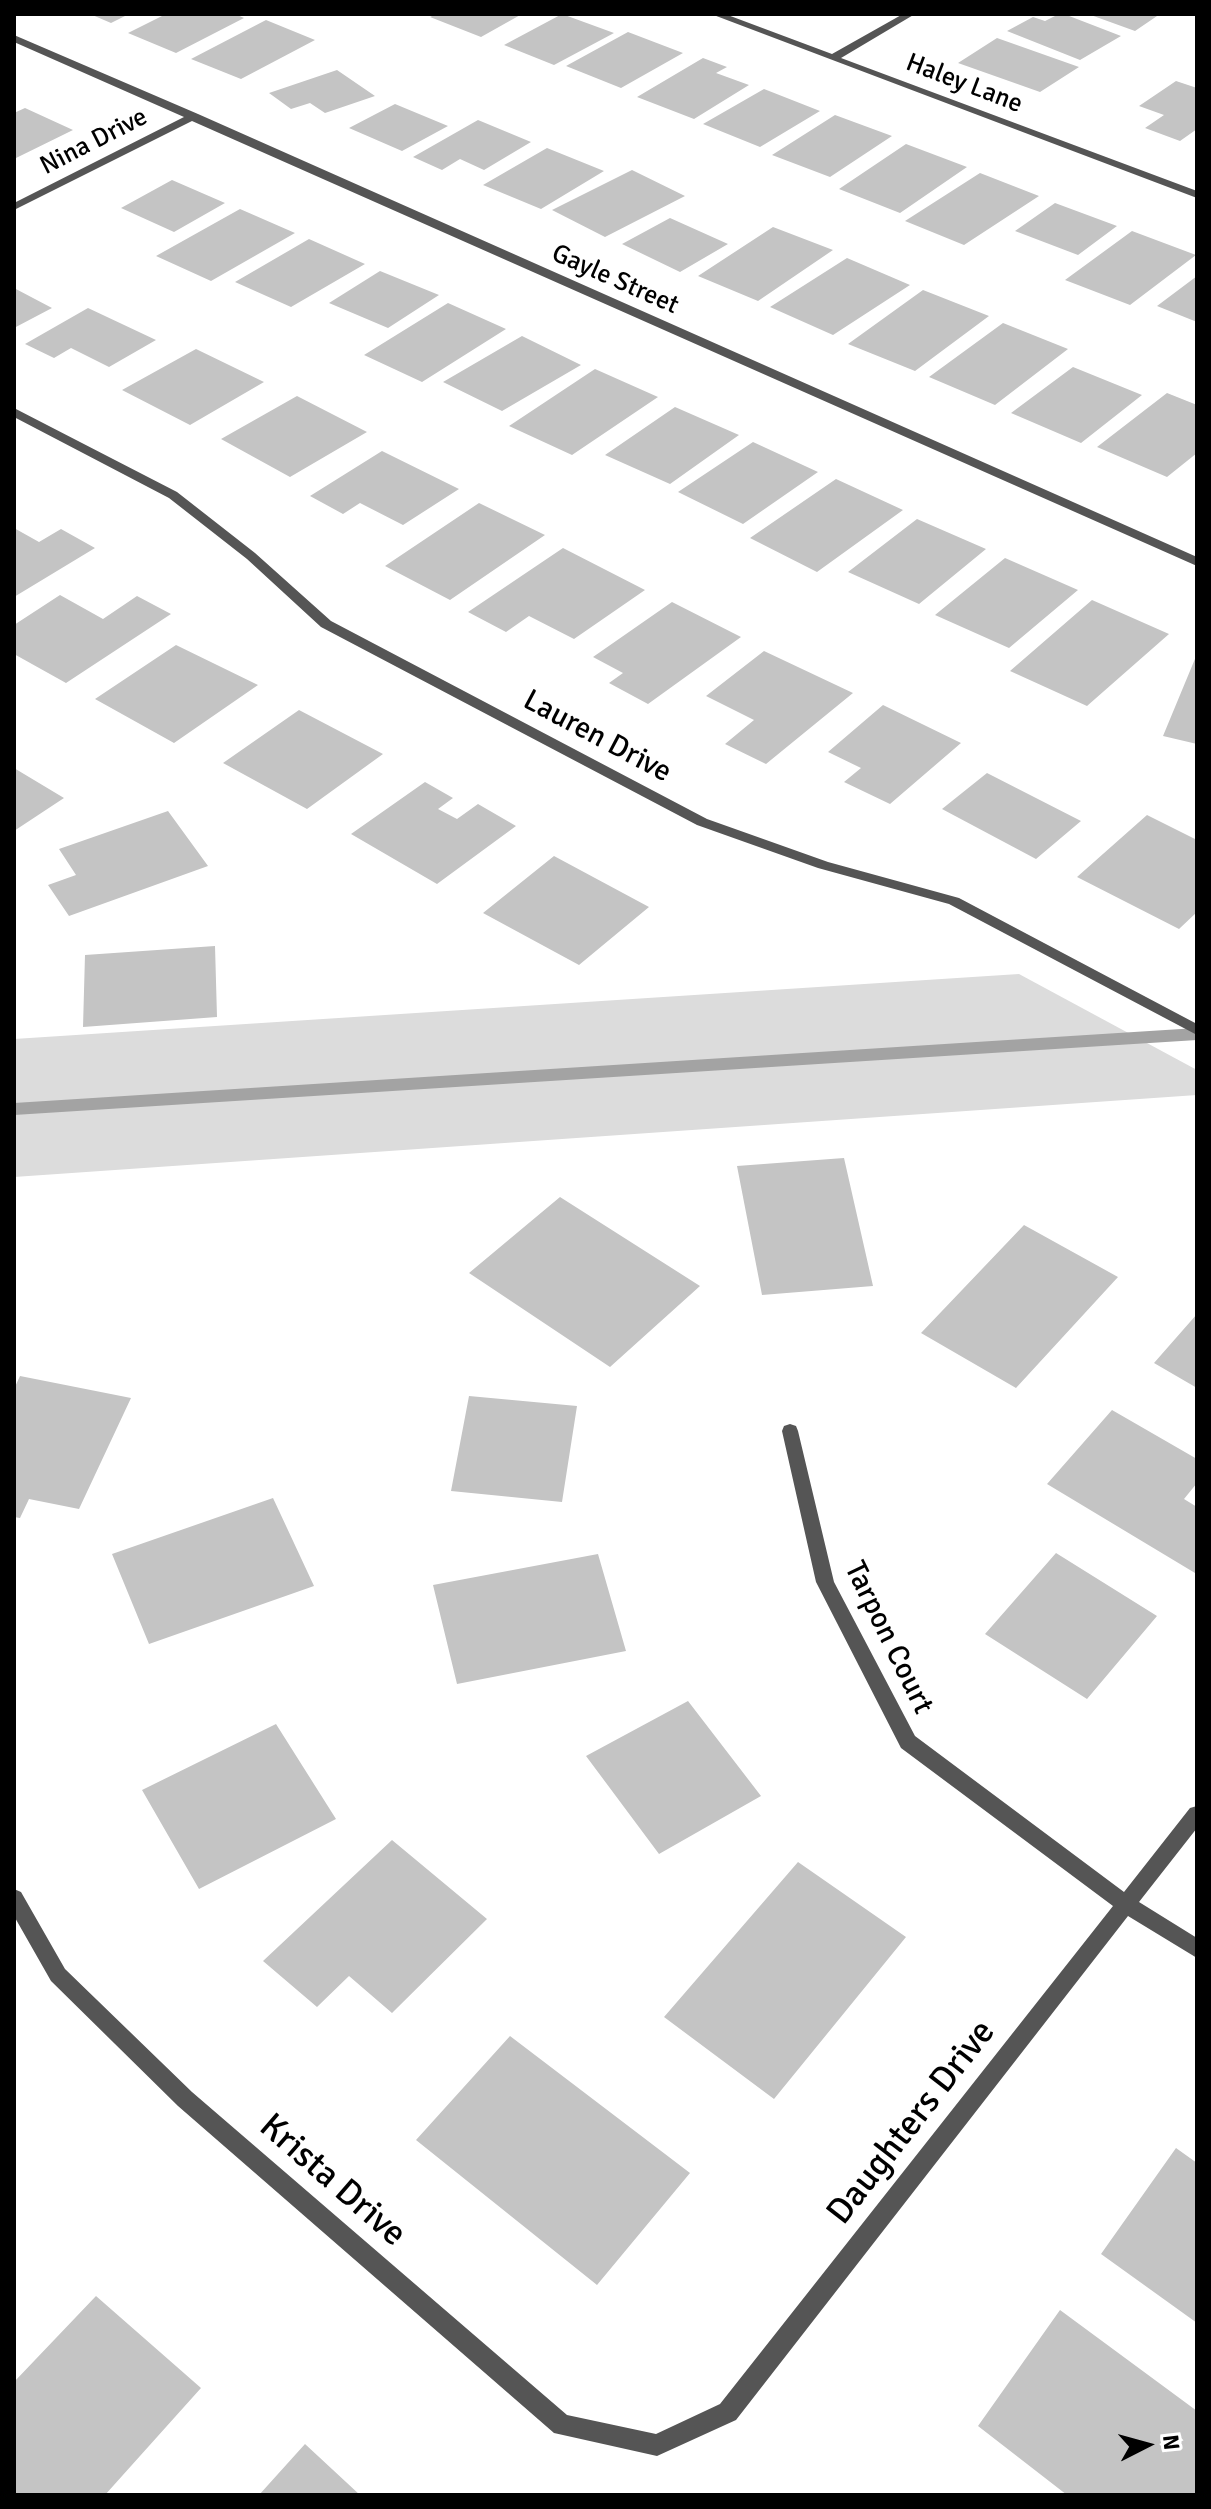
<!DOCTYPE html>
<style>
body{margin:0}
#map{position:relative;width:1211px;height:2509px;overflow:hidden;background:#fff;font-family:Signika,sans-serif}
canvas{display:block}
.frame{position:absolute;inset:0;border:16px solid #000;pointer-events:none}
.north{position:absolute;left:1107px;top:2405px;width:80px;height:80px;-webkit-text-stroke:6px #fff;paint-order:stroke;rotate:84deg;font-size:22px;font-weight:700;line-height:32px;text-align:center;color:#000}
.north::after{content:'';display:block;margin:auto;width:28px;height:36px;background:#000;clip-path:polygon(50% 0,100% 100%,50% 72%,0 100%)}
</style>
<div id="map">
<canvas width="1211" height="2509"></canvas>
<div class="frame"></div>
<div class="north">N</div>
</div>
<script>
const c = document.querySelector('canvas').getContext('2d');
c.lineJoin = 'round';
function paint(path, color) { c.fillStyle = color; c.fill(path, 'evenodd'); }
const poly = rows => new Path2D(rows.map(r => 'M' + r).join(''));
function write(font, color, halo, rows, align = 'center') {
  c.font = font + ' Signika,sans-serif'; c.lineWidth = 7; c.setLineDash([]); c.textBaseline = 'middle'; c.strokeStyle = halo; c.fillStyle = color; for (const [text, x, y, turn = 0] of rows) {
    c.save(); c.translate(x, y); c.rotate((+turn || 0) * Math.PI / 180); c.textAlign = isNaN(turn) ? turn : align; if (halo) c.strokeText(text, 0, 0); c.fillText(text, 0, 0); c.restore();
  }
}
paint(poly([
 [1019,974,1197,1070,1197,1095,14,1177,14,1039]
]), '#dcdcdc');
paint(poly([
 [1197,1028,1197,1040,14,1115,14,1103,1197,1028]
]), '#a3a3a3');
paint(poly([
 [90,14,129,14,111,23],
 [166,14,235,14,244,18,176,53,128,33],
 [436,14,522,14,481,37,430,17],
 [562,14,614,33,554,65,504,45],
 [1059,14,1064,14,1121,36,1080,60,1007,31,1033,17,1045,21],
 [1088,14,1160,14,1135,31],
 [266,20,315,40,241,79,191,59],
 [628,32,683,53,621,88,566,66],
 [997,38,1079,67,1040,92,958,63],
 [703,58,727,67,716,73,749,85,694,119,637,97],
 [337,70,375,96,325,113,310,103,291,109,269,93],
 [1176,81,1197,88,1197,129,1180,141,1145,128,1164,115,1139,106],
 [764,89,820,111,760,147,703,124],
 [395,104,448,126,402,151,349,128],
 [25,108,73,130,14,159,14,113],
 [835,115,892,136,830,177,772,155],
 [478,120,531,142,484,170,460,159,442,170,413,157],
 [906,144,967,167,900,213,839,189],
 [547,148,604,171,541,209,483,185],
 [632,170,685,196,605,237,552,210],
 [980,173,1039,196,964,245,905,221],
 [172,180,225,203,174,232,121,208],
 [1055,203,1117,226,1078,255,1015,231],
 [240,209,295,233,211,281,156,256],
 [670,218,728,244,680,272,622,244],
 [773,227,833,250,758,301,698,276],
 [1132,231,1196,255,1130,305,1065,280],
 [309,239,365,264,291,307,235,282],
 [847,258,910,285,833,335,770,307],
 [380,271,439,295,388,328,329,303],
 [1197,276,1197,322,1157,306],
 [14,288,52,308,14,328],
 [923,290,989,316,915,371,848,344],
 [448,303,506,329,422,382,364,355],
 [88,308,156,340,109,367,71,348,54,358,25,344],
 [1003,323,1068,349,995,405,929,377],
 [522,336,581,365,502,411,443,382],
 [196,349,264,382,190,425,122,390],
 [1073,367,1142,395,1081,443,1011,413],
 [595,369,658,397,572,455,509,426],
 [1167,393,1197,405,1197,453,1167,477,1097,447],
 [297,396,367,432,290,477,221,439],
 [675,407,739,435,670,484,605,455],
 [753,442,818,472,743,524,678,492],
 [382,451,459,489,403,525,360,503,343,514,310,496],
 [836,479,903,510,817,572,750,538],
 [479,503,545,535,450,600,385,566],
 [917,519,986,549,919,604,848,572],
 [14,528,39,542,61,529,95,548,14,597],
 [563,548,645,590,574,639,529,616,506,632,468,612],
 [1005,558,1078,590,1009,648,935,615],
 [60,595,103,619,137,596,171,614,66,683,14,654,14,625],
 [1092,600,1169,634,1087,706,1010,671],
 [672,602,741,637,648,704,609,683,623,673,593,657],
 [176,645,258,685,174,743,95,699],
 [764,651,853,693,766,764,725,744,754,720,706,696],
 [1197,654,1197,744,1163,736],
 [883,705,961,743,890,804,844,782,861,768,828,752],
 [299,710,383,754,307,809,223,763],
 [14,768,64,798,14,831],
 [987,773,1081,821,1036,859,942,809],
 [425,782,453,798,438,809,457,819,478,804,516,826,437,884,351,834],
 [168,811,208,866,69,916,48,885,76,875,59,849],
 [1147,815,1197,840,1197,912,1179,929,1077,877],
 [554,856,649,907,579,965,483,913],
 [215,946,217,1017,83,1027,85,955],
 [844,1158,873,1286,762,1295,737,1166],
 [560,1197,700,1286,610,1367,469,1273],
 [1024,1225,1118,1277,1016,1388,921,1333],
 [1197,1314,1197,1388,1154,1363],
 [20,1376,131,1398,79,1509,29,1499,20,1518,14,1517,14,1389],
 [469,1396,577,1406,562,1502,451,1491],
 [1112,1410,1197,1459,1197,1483,1184,1499,1197,1507,1195,1573,1047,1484],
 [273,1498,314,1586,149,1644,112,1554],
 [1056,1553,1157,1616,1087,1699,985,1634],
 [598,1554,626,1651,457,1684,433,1585],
 [688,1701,761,1796,659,1854,586,1756],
 [276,1724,336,1819,199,1889,142,1790],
 [392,1840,487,1919,392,2013,349,1976,317,2007,263,1961],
 [798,1862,906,1937,774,2099,664,2017],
 [510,2036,690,2173,597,2285,416,2140],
 [1176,2148,1197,2163,1197,2323,1101,2254],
 [96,2296,201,2388,105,2495,14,2495,14,2382],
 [1060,2310,1197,2411,1197,2495,1067,2495,978,2426],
 [305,2444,360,2495,259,2495]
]), '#c4c4c4');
paint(poly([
 [711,14,725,14,832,54,903,14,915,14,841,58,1197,191,1197,198,711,14],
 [14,35,198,114,1197,557,1197,566,192,121,14,210,14,203,184,117,14,42,14,35],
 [14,408,177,492,255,553,331,621,707,819,828,862,959,898,1197,1024,1197,1035,949,904,818,868,697,825,321,627,247,559,169,498,14,417,14,408],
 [790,1424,796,1426,798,1431,834,1582,915,1736,1124,1892,1190,1808,1197,1806,1197,1828,1139,1902,1197,1938,1197,1958,1128,1916,736,2420,657,2456,554,2433,178,2106,51,1981,14,1916,14,1889,21,1892,65,1969,192,2092,567,2415,656,2434,720,2404,1113,1906,901,1748,816,1582,782,1431,784,1426,790,1424]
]), '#555');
write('26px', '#000', '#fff', [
 ["Haley Lane",964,84,21],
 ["Nina Drive",94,142,-27],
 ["Gayle Street",615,280,24]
]);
write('30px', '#000', '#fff', [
 ["Lauren Drive",597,737,28],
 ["Tarpon Court",888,1638,64]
]);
write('36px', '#000', '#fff', [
 ["Daughters Drive",912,2123,-52],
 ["Krista Drive",332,2181,41]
]);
</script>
